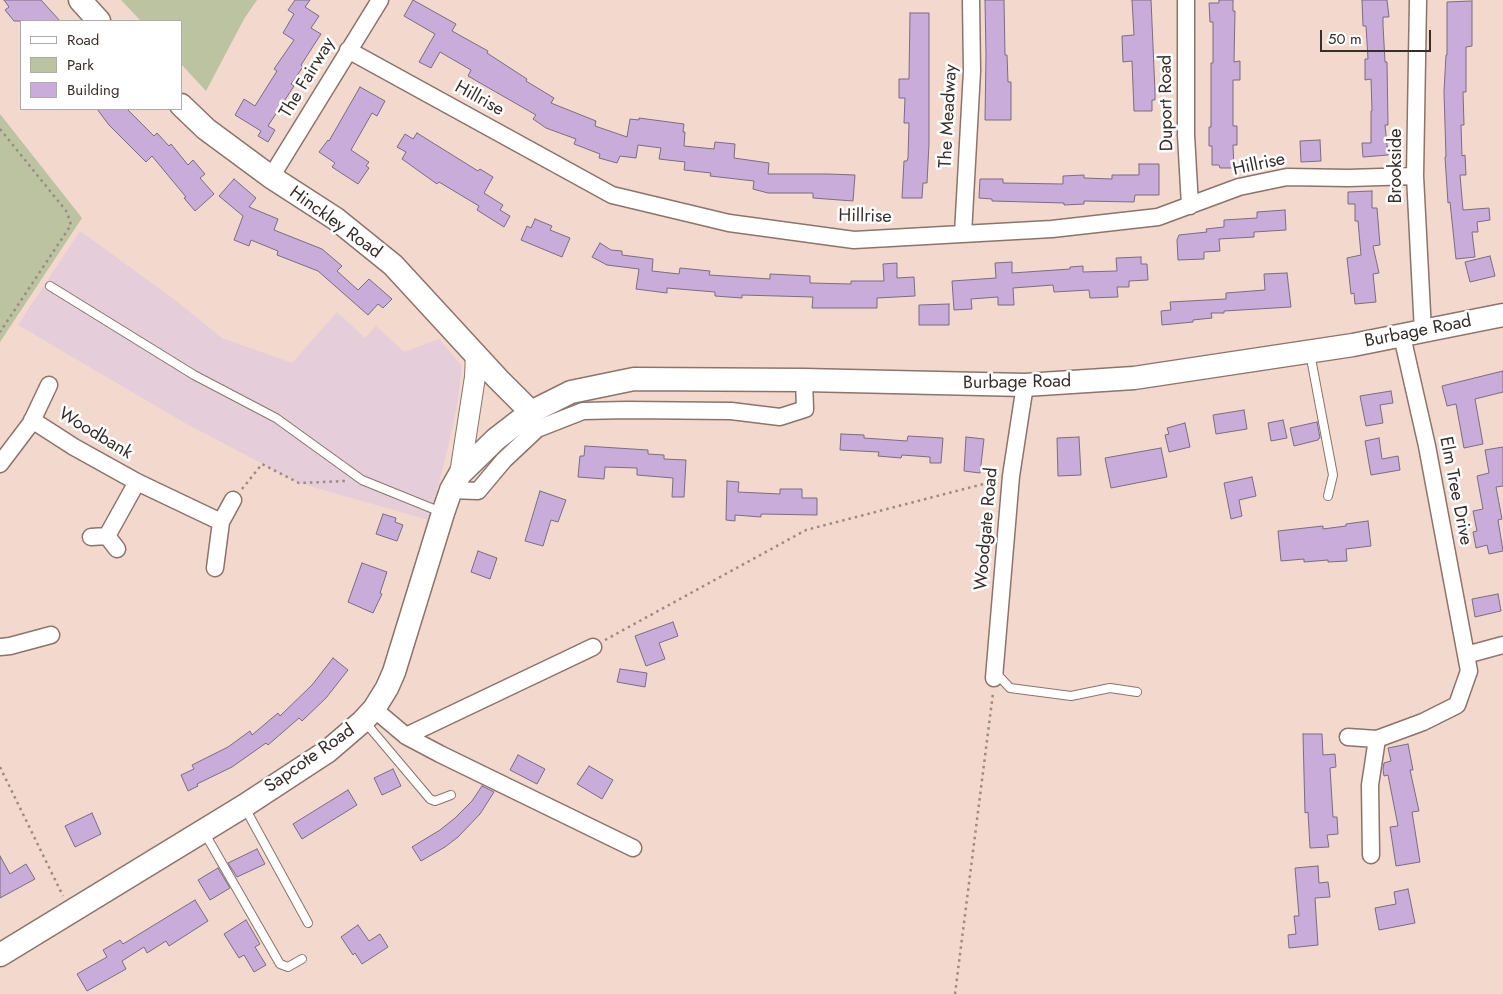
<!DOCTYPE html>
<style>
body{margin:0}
#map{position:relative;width:1503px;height:994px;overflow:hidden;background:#f2d8cd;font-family:Jost,sans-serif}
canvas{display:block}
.legend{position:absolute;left:20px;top:20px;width:162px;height:90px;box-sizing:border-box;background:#fff;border:1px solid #afaba9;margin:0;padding:6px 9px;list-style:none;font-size:15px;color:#372d29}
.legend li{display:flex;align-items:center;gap:10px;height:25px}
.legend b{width:25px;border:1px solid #afaba9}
.scale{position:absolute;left:1320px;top:30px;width:111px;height:22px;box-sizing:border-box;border:2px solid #372d29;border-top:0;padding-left:6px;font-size:15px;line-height:18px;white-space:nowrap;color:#372d29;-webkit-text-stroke:4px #fff;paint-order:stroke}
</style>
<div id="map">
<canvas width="1503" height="994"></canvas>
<ul class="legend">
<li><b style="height:6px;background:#fff"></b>Road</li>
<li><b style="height:14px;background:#bbc3a1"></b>Park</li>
<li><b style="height:14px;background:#c9acda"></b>Building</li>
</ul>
<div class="scale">50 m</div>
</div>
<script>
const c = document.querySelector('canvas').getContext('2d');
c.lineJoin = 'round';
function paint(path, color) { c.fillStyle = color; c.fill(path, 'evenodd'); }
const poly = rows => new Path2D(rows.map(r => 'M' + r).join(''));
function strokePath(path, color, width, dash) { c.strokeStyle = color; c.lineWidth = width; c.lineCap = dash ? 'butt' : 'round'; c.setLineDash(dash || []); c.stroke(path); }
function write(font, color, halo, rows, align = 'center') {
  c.font = font + ' Jost,sans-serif'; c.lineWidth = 5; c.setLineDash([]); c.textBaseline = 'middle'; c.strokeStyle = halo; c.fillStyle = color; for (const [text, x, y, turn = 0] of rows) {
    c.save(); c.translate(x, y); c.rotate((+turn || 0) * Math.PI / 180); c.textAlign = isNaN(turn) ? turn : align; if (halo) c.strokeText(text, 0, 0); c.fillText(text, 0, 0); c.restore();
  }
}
paint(poly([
 [80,231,175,300,222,338,292,363,337,312,365,338,376,326,404,352,439,339,462,366,457,406,444,464,429,520,299,483,185,423,18,325]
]), '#e5cdd9');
paint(poly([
 [121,0,257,0,244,19,206,91,181,64,181,21,141,21],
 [0,114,82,218,0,342]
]), '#bbc3a1');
const building = poly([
 [4,0,41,0,60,21,14,21,5,10,9,7,4,0],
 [295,0,310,0,305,7,319,16,311,28,321,34,301,65,303,67,291,84,294,86,268,126,275,130,268,142,258,136,261,131,235,115,244,99,255,106,277,71,274,69,294,40,283,33,294,14,288,10,295,0],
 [413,0,456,24,452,31,488,51,487,53,527,79,526,81,554,98,551,103,596,121,595,126,627,137,630,119,639,120,639,118,684,124,683,132,685,132,684,146,714,149,715,142,735,144,734,158,769,163,768,174,828,174,855,175,853,201,813,198,813,193,768,193,753,189,754,181,710,176,711,173,684,170,685,162,659,159,661,148,638,145,636,158,620,156,617,163,599,158,600,154,574,144,576,139,546,128,533,119,536,115,468,76,471,70,440,52,431,68,419,62,435,34,404,16,413,0],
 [985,0,1004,0,1005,55,1007,55,1008,82,1011,82,1011,120,985,120,986,55,985,0],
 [1132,0,1151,0,1155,92,1155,100,1152,100,1152,111,1134,111,1132,61,1123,62,1122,36,1134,35,1132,0],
 [1219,0,1233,0,1233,11,1235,11,1234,62,1240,61,1240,80,1233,80,1233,126,1237,126,1237,145,1233,145,1234,168,1220,168,1219,165,1212,165,1212,146,1209,146,1209,127,1211,127,1211,63,1213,63,1213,22,1210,22,1209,3,1219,3,1219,0],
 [1362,0,1387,0,1389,17,1383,17,1383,25,1385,62,1387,62,1388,125,1385,125,1388,155,1363,157,1362,143,1371,143,1371,111,1372,111,1371,79,1365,80,1365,59,1368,59,1366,26,1363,26,1362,0],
 [1472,1,1472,46,1466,47,1466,92,1463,92,1464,125,1461,125,1462,156,1465,155,1466,175,1460,175,1463,210,1489,208,1490,220,1477,222,1478,232,1472,232,1475,257,1456,259,1450,202,1448,203,1445,157,1446,157,1444,92,1446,55,1447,55,1447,2,1472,1],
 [910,13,929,13,929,144,927,183,923,183,922,198,902,198,904,161,907,161,908,158,909,123,904,123,905,98,899,98,899,79,909,79,910,13],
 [360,87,385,101,377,116,372,113,351,150,369,162,366,166,369,168,358,184,332,167,335,163,319,152,328,140,329,141,360,87],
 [97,109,127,109,154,136,157,133,169,146,171,144,188,165,193,160,205,174,200,178,214,194,195,211,184,198,186,197,152,156,146,162,109,125,97,109],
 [417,133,478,171,480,169,493,177,484,193,503,205,500,210,510,216,504,227,477,210,479,206,439,182,437,184,402,159,406,152,397,147,405,134,413,139,417,133],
 [1320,140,1321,161,1301,162,1300,141,1320,140],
 [1139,164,1159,164,1159,195,1135,195,1134,202,1084,201,1084,204,1064,205,1064,203,992,201,992,199,979,198,980,179,1003,179,1003,183,1063,184,1063,176,1084,175,1084,178,1112,179,1112,175,1139,175,1139,164],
 [234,179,256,198,249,207,278,219,274,230,322,249,342,266,337,271,358,290,369,279,392,299,383,308,378,304,368,315,318,271,277,255,278,251,251,240,249,246,234,240,243,216,219,196,234,179],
 [1372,191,1372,208,1377,208,1380,245,1373,246,1379,273,1373,274,1376,302,1355,304,1354,293,1351,294,1347,258,1361,255,1358,221,1355,221,1355,204,1348,204,1348,192,1372,191],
 [1285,210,1286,230,1254,232,1254,237,1219,239,1220,251,1204,252,1204,259,1178,260,1177,240,1179,235,1207,232,1206,229,1224,227,1224,220,1257,218,1257,212,1285,210],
 [535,219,552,226,550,230,570,238,562,257,521,240,527,226,531,228,535,219],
 [600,243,611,250,622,251,622,255,653,259,652,271,679,274,680,268,710,271,709,275,770,279,770,274,810,276,810,283,851,284,851,281,884,281,883,264,897,263,897,278,914,277,915,296,877,298,877,308,812,308,813,297,742,295,742,298,715,296,715,292,667,288,667,293,636,289,639,269,607,265,592,257,600,243],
 [1490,256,1495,276,1470,282,1465,262,1490,256],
 [1141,257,1141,264,1147,264,1148,280,1129,281,1129,287,1117,287,1118,297,1090,298,1089,290,1054,292,1053,285,1013,288,1014,305,998,305,998,297,971,299,972,309,954,310,952,281,996,278,995,263,1012,262,1012,273,1070,269,1070,267,1083,266,1083,272,1117,271,1116,258,1141,257],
 [1287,273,1291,307,1224,311,1224,313,1211,313,1212,318,1193,320,1193,322,1162,325,1161,311,1171,310,1170,302,1226,299,1226,293,1265,290,1264,274,1287,273],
 [949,304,949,325,919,325,919,305,949,304],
 [1503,371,1503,392,1475,399,1483,444,1464,448,1456,404,1447,406,1442,386,1503,371],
 [1391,391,1393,403,1380,405,1383,423,1366,426,1360,396,1391,391],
 [1244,410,1247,429,1216,434,1213,415,1244,410],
 [1283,420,1287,438,1271,441,1268,423,1283,420],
 [1317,422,1320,438,1318,439,1318,440,1294,446,1290,428,1317,422],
 [1185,423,1190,447,1169,452,1165,435,1169,434,1167,428,1185,423],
 [841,434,864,435,864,438,907,441,908,436,943,438,941,463,930,463,930,457,902,455,901,458,878,456,879,452,840,450,841,434],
 [966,437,984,439,980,473,964,471,966,437],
 [1079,437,1081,475,1058,476,1057,438,1079,437],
 [1379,438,1382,459,1398,456,1400,470,1371,475,1365,441,1379,438],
 [585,446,648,450,648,454,664,455,664,459,686,460,684,497,672,497,673,478,637,475,637,468,605,467,604,479,578,477,580,456,584,456,585,446],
 [1503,447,1503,486,1496,487,1502,519,1498,520,1503,551,1489,554,1487,545,1476,548,1473,532,1477,531,1473,511,1483,509,1477,476,1489,473,1485,450,1503,447],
 [1161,448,1167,477,1111,488,1105,458,1161,448],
 [1252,477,1256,496,1239,500,1242,516,1231,519,1224,483,1252,477],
 [727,481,739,482,738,492,780,494,780,489,802,489,802,498,817,498,817,515,761,514,761,517,735,515,735,521,726,520,727,481],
 [540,491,566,500,558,522,551,520,543,546,525,541,540,491],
 [383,514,396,518,395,522,403,525,397,541,376,534,383,514],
 [1368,521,1371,546,1346,549,1347,561,1328,562,1328,560,1304,562,1304,559,1281,561,1278,531,1323,526,1323,529,1346,526,1346,524,1368,521],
 [478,551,497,558,490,579,471,572,478,551],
 [362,563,387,572,380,593,382,594,373,613,348,602,362,563],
 [1498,594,1501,611,1475,617,1472,599,1498,594],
 [673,622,678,636,659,643,665,659,646,666,635,636,673,622],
 [333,658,348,670,326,698,302,721,299,718,268,745,266,743,232,767,197,784,198,786,188,791,181,775,194,769,192,765,228,747,250,731,252,735,278,713,280,716,312,685,333,658],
 [620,669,647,673,645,687,617,682,620,669],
 [1303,734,1322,734,1323,755,1335,754,1336,767,1330,768,1333,817,1337,817,1338,834,1327,835,1329,847,1310,848,1308,812,1305,813,1303,734],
 [1408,744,1413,770,1410,770,1419,811,1412,812,1420,862,1396,866,1390,827,1398,826,1388,775,1384,776,1383,769,1384,763,1391,761,1388,748,1408,744],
 [518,755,545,769,537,784,510,770,518,755],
 [589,766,613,780,602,799,577,784,589,766],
 [393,769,401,786,382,795,374,778,393,769],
 [482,786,494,792,480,814,458,837,445,847,421,861,412,847,440,830,455,818,472,801,482,786],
 [348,790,357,805,302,839,293,824,348,790],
 [92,813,101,834,75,847,65,826,92,813],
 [257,849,265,864,237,877,228,863,257,849],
 [0,856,10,874,26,864,35,879,0,898,0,856],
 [1318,866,1319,883,1328,882,1330,897,1315,898,1318,945,1289,948,1288,935,1296,934,1294,916,1299,916,1295,868,1318,866],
 [218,868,230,888,210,900,198,880,218,868],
 [1408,889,1415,923,1379,930,1375,908,1396,904,1394,892,1408,889],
 [195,900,208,921,169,946,166,941,147,953,144,947,122,961,126,969,87,991,77,974,107,957,103,950,120,940,123,944,195,900],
 [246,920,260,944,255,947,266,965,254,972,244,955,239,958,224,934,246,920],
 [358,925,369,941,380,934,388,947,362,964,355,953,353,955,341,937,358,925]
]);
paint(building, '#c9acda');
strokePath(building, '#796d80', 1);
const service = poly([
 [50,286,194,375,276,418,362,480,441,512],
 [1310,353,1333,475,1328,496],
 [996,673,1010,688,1071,696,1110,688,1137,692],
 [365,722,430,799,435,801,451,795],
 [245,808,308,923],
 [204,832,280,964,288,967,302,959]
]);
const minor = poly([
 [1186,0,1186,135,1190,206],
 [1418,0,1415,176,1423,332],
 [348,50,612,195,729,223,854,240,1052,229,1158,217,1239,187,1287,177,1348,178,1415,176],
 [271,177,380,0],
 [963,234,972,71,971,0],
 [32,420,74,447,137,482,221,522],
 [0,464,31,423,49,385],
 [451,490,478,491,504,460,537,429,583,411,627,410,731,411,780,417,805,409,804,380],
 [107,536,137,482],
 [91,537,107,536,117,549],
 [215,568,221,522,233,500],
 [0,647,10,646,51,635],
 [1466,655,1503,645],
 [994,678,1011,476,1025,385],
 [374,709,406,736,440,754,633,848],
 [406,736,593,647],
 [1348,737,1377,739,1423,722,1457,705,1469,671,1427,446,1402,336],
 [1371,855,1370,785,1377,739]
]);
const tertiary = poly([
 [460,474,475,377,476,354]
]);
const secondary = poly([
 [80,0,99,21],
 [181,105,206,129,271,177,336,219,393,265,498,379,531,412],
 [0,955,244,806,328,751,363,721,374,709,387,688,394,672,443,513,451,490,460,474,496,439,531,412,571,392,634,379,804,380,1025,385,1134,378,1353,345,1503,315]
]);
strokePath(service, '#8c746a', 10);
strokePath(minor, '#8c746a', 19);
strokePath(tertiary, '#8c746a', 22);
strokePath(secondary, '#8c746a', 25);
strokePath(poly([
 [0,129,67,212,71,225,0,332],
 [242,489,262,464,299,483,345,481],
 [605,640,806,530,995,481],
 [0,767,63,896],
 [955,994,993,693]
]), '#9d8a83', 2.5, [2.5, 4]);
strokePath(service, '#fff', 8);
strokePath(minor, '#fff', 16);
strokePath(tertiary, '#fff', 20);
strokePath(secondary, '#fff', 22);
write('18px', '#372d29', '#fff', [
 ["The Fairway",308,78,-59],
 ["Hillrise",479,99,29],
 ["Duport Road",1167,103,-91],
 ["The Meadway",949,116,-87],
 ["Hillrise",1259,165,-12],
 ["Brookside",1397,166,-90],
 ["Hillrise",865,217,1],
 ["Hinckley Road",335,223,36],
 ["Burbage Road",1418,332,-11],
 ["Burbage Road",1017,383,-1],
 ["Woodbank",95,434,31],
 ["Elm Tree Drive",1455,491,79],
 ["Woodgate Road",987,529,-85],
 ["Sapcote Road",310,759,-35]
]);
</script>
